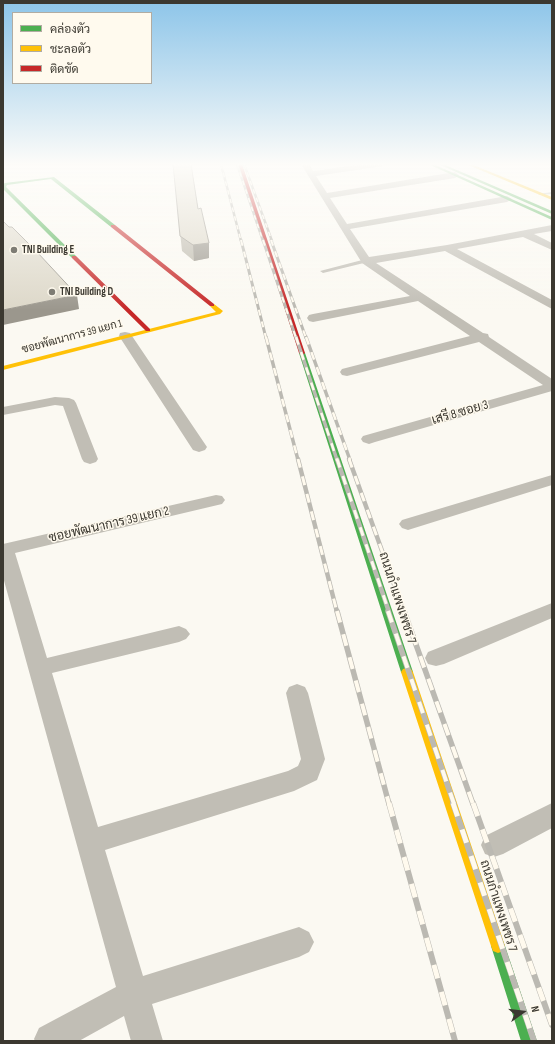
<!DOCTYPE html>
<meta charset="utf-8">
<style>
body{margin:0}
#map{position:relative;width:555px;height:1044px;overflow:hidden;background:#fbf9f2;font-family:"Sofia Sans Condensed",Sarabun,sans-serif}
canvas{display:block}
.frame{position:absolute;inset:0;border:4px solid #3b3830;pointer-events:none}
.legend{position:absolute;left:12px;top:12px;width:140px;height:72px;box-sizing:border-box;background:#fffaee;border:1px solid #b1aca2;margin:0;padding:5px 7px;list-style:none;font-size:12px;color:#3b3830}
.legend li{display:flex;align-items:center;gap:8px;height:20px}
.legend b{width:20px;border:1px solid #b1aca2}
.north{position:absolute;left:503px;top:992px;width:40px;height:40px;-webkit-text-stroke:3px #fffaee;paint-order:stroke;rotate:76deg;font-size:11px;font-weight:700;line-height:16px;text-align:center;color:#3b3830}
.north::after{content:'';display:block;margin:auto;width:14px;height:18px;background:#3b3830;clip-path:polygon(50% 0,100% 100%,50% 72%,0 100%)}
</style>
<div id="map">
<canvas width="555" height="1044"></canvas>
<div class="frame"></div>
<ul class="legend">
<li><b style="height:5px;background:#4caf50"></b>คล่องตัว</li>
<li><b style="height:5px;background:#ffc107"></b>ชะลอตัว</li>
<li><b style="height:5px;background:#c62828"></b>ติดขัด</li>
</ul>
<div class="north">N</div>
</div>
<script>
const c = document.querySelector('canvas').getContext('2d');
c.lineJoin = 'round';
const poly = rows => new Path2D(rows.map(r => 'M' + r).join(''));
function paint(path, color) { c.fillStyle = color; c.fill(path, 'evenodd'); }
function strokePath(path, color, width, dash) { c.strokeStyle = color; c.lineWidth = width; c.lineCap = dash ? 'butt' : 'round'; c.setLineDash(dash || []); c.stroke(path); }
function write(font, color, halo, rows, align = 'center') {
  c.font = font + ' "Sofia Sans Condensed",Sarabun,sans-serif'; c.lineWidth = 3; c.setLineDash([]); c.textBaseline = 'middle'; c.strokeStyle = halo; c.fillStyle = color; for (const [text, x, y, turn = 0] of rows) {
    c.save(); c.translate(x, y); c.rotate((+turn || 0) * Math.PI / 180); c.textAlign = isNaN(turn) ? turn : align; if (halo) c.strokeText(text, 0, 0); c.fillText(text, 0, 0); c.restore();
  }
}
paint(poly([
 [552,192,552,194,540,195,538,194,552,192],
 [366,259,369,261,368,262,323,273,320,271,366,259]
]), '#c1beb5');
paint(poly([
 [301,164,309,164,313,171,366,164,387,164,383,166,316,176,327,193,455,172,459,175,455,178,330,198,347,224,507,196,512,199,507,202,350,229,369,257,447,245,552,225,552,231,534,234,552,243,552,250,523,237,457,249,552,300,552,309,445,251,376,263,483,333,488,334,489,337,552,379,552,391,375,442,369,444,363,442,361,439,363,436,543,385,479,342,347,376,342,375,340,372,342,369,470,336,418,301,313,322,309,321,307,318,309,315,313,314,410,296,362,263,301,164],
 [125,332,130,333,207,447,205,450,199,452,193,450,191,447,119,336,120,333,125,332],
 [55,397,69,398,74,400,76,403,98,459,96,462,90,464,84,462,82,459,63,406,55,405,3,415,3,407,55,397],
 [552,475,552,485,408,530,402,528,399,524,402,520,552,475],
 [216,495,222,496,225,500,222,504,15,553,47,658,179,626,186,629,190,634,186,639,179,642,52,673,98,827,288,771,298,766,301,759,286,693,289,687,297,684,305,687,308,693,325,759,317,780,294,791,105,850,143,976,299,927,309,932,314,942,309,952,299,957,152,1004,163,1041,131,1041,124,1016,79,1041,35,1041,34,1039,39,1028,116,987,3,577,3,544,216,495],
 [552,603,552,618,444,664,436,666,428,664,425,658,428,652,552,603],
 [552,803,552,828,503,854,494,857,485,854,481,845,485,836,552,803]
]), '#c1beb5');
paint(poly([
 [428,164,433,164,552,217,552,220,428,164],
 [438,164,443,164,552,211,552,214,438,164],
 [54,177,115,225,115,227,111,227,51,179,7,185,6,187,76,256,76,258,72,258,3,189,3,184,5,183,54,177],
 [302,351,305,353,413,672,411,675,407,676,403,675,401,672,299,353,302,351],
 [498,939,503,941,505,946,537,1041,521,1041,491,946,493,941,498,939]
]), '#4caf50');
paint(poly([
 [466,164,471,164,552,197,552,200,466,164],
 [210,304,214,304,223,311,220,314,3,370,3,366,216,312,210,306,210,304],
 [407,668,411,669,413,672,505,946,503,951,498,953,493,951,491,946,401,672,403,669,407,668]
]), '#ffc107');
paint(poly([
 [238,164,242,164,305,353,304,354,302,355,299,353,238,164],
 [111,225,115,225,214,304,214,306,210,306,111,227,111,225],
 [72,256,76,256,150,329,150,331,146,331,72,258,72,256]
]), '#c62828');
const railFar5 = poly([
 [221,164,241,241],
 [237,164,263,241],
 [244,164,272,241]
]);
const railFar4 = poly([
 [241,240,266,338],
 [263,240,296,338],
 [271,240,306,338]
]);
const railFar3 = poly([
 [266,337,298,460],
 [296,337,337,460],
 [306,337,350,460]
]);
const railFar2 = poly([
 [298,459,337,612],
 [337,459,389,612],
 [349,459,404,612]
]);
const railFar1 = poly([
 [337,611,389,804],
 [388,611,454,804],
 [404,611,473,804]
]);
const rail = poly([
 [389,803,455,1041],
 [453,803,534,1041],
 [473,803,552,1025]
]);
strokePath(railFar5, '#bbb9b2', 2.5);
strokePath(railFar4, '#bbb9b2', 3);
strokePath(railFar3, '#bbb9b2', 3.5);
strokePath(railFar2, '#bbb9b2', 4.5);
strokePath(railFar1, '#bbb9b2', 5.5);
strokePath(rail, '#bbb9b2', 6);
strokePath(railFar5, '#fffaee', 1.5, [4.5]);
strokePath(railFar4, '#fffaee', 2, [6]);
strokePath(railFar3, '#fffaee', 2.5, [8]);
strokePath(railFar2, '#fffaee', 3, [9]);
strokePath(railFar1, '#fffaee', 4, [12]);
strokePath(rail, '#fffaee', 5, [14]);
paint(poly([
 [173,164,191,164,198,209,209,243,209,258,194,261,182,251]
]), '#bebaad');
paint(poly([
 [209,243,209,258,194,261,193,245],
 [77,295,79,309,3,325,3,310]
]), '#9b978d');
const building = poly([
 [173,164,191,164,198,209,201,208,209,243,193,245,180,236,173,164],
 [3,221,9,227,12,227,37,252,77,295,3,310,3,221]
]);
paint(building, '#ddd8c9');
strokePath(building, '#9b978d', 1);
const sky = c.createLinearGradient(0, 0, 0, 310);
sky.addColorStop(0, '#8dc5e9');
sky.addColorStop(0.53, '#fdfcf9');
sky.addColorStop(1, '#fdfcf900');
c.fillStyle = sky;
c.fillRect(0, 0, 555, 310);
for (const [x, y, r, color] of [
 [14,250,4,"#7e7c74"],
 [52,292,4,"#7e7c74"]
]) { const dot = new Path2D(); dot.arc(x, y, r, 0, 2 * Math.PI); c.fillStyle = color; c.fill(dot); strokePath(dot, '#fffaee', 1.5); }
write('bold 11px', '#3b3830', '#fffaee', [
 ["TNI Building E",22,250],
 ["TNI Building D",60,292]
], 'left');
write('11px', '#3b3830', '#fffaee', [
 ["ซอยพัฒนาการ 39 แยก 1",72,337,-15]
]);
write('13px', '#3b3830', '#fffaee', [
 ["เสรี 8 ซอย 3",460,413,-16],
 ["ซอยพัฒนาการ 39 แยก 2",109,525,-13],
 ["ถนนกำแพงเพชร 7",397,598,72],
 ["ถนนกำแพงเพชร 7",498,906,72]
]);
</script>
